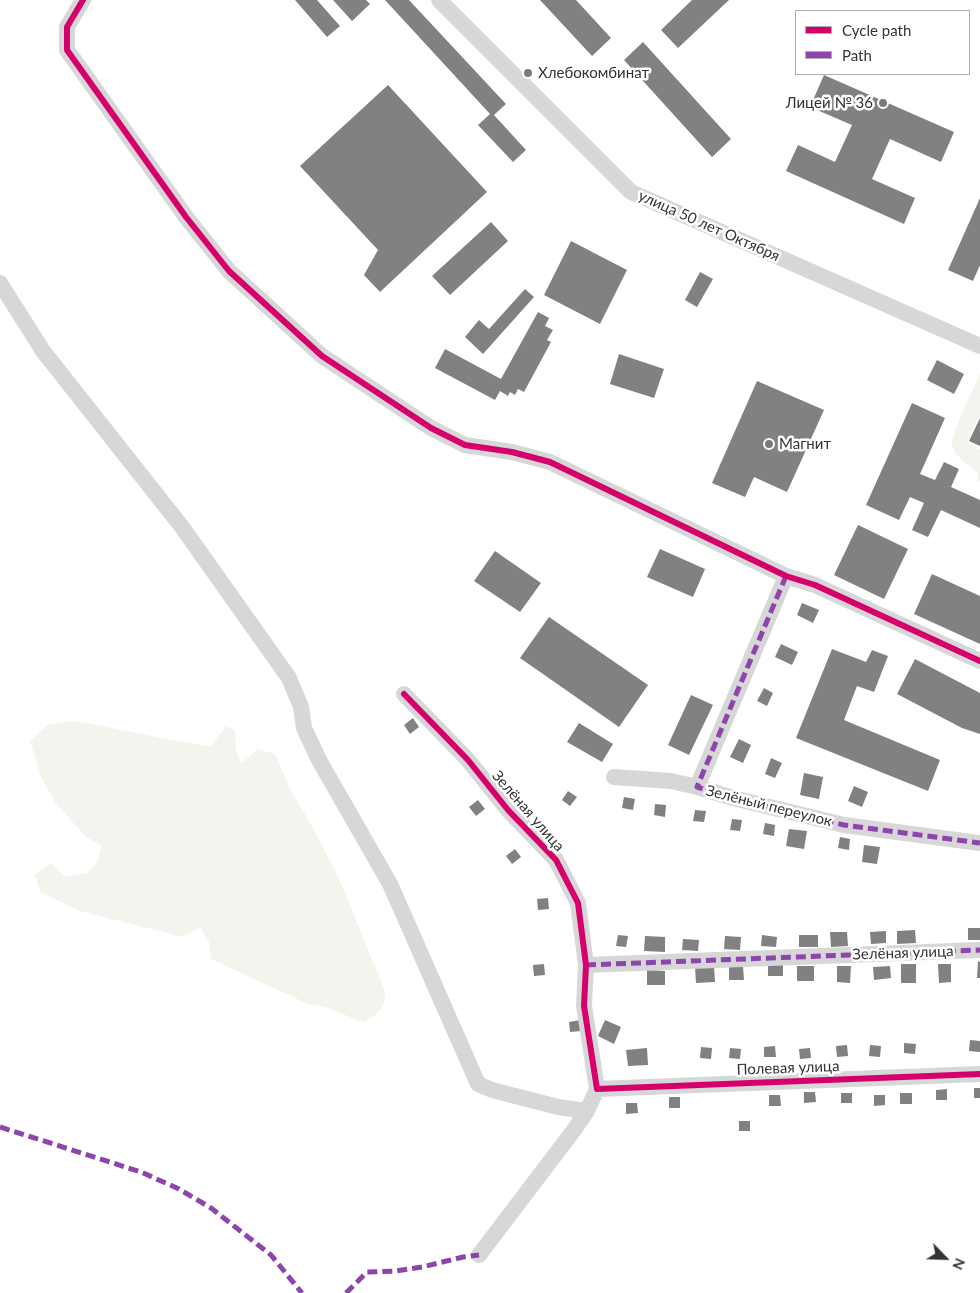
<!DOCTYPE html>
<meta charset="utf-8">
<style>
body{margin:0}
#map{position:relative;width:980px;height:1293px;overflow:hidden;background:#fff;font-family:Lato,sans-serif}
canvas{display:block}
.legend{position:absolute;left:795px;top:10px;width:175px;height:65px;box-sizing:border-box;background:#fff;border:1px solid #adadad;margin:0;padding:6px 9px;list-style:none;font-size:15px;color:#333}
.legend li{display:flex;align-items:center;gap:10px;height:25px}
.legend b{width:25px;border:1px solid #adadad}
.north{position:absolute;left:920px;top:1233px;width:50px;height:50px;-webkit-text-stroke:4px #fff;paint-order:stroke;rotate:114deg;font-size:14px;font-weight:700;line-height:20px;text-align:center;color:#333}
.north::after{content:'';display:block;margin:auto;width:18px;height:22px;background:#333;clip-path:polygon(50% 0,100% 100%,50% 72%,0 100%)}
</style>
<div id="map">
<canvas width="980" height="1293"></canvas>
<ul class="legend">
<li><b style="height:6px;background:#d6006c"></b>Cycle path</li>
<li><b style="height:6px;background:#8e44ad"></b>Path</li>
</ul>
<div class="north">N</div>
</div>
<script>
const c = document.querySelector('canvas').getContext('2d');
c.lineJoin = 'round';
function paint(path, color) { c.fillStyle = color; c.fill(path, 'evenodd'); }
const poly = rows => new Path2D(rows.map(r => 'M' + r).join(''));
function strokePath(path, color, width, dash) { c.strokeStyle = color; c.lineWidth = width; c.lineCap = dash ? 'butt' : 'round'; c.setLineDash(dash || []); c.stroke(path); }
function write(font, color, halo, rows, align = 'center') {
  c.font = font + ' Lato,sans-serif'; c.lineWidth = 5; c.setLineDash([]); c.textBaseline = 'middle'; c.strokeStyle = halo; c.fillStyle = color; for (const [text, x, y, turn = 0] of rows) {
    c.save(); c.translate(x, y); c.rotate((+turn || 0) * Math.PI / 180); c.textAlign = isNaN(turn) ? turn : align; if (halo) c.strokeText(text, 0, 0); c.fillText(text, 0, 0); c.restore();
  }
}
paint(poly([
 [980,374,980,415,967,443,980,449,980,481,978,481,978,473,971,466,963,462,955,452,951,444,960,417],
 [75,721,210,747,226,726,235,731,236,750,241,764,257,749,275,754,291,791,309,821,337,874,385,991,384,1004,378,1013,365,1022,357,1020,329,1008,308,1004,211,959,209,941,200,927,183,937,80,911,40,892,35,875,51,863,65,876,87,873,97,862,102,846,85,836,55,802,42,779,30,741,49,724]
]), '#f1f5ed');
paint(poly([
 [295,0,317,0,340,26,327,37],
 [333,0,366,0,370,4,352,21],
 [385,0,409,0,506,104,494,115,526,150,513,162,478,125,490,114],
 [540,0,576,0,611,38,592,56],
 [692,0,729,0,678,48,661,30],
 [643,42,731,139,712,157,624,60],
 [824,75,954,132,941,162,890,139,872,179,915,198,904,224,786,171,798,145,835,162,852,125,810,107],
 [388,85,487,192,380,292,364,275,378,250,300,166],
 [980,198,980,265,973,281,948,270],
 [491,222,508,241,450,295,432,276],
 [571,241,627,270,600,324,544,295],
 [700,272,713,279,697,307,685,300],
 [525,289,534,297,483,354,465,337,479,320,489,329],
 [538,312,549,318,545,326,553,330,547,340,551,342,524,392,518,389,515,395,510,392,508,396,500,391,495,400,435,368,445,349,501,379],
 [619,354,664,369,654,398,610,384],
 [937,360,964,374,954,394,927,380],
 [757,381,824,410,787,492,754,477,745,497,712,483],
 [912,403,945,418,920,474,935,480,944,462,959,469,951,487,980,500,980,528,941,510,928,537,912,530,924,503,910,497,899,520,866,505],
 [980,418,980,446,969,441],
 [858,525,908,549,884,599,834,575],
 [660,549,705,569,693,597,647,577],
 [495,551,541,583,520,612,474,581],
 [932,574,980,596,980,644,914,614],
 [802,603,819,610,813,623,797,615],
 [549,617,648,685,619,727,520,658],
 [781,644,798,652,792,665,775,657],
 [832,649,866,662,872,650,888,656,874,692,857,686,844,720,940,760,928,791,796,738],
 [915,659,980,693,980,734,962,728,897,694],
 [764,688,773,693,767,706,757,701],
 [691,695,713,705,689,755,668,745],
 [413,718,419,727,410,734,404,725],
 [579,723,613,744,602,762,567,742],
 [739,739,751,745,743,763,730,757],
 [771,758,782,763,775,778,765,774],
 [804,773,823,777,819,799,800,795],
 [854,786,868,792,862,807,848,801],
 [568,791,577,797,570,806,562,800],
 [624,797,635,799,633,810,622,808],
 [478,800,485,809,476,816,469,807],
 [655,804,666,805,665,817,654,815],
 [695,810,706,811,704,822,693,821],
 [732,819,742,820,740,831,730,830],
 [765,823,775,825,774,836,763,834],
 [789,829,807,831,804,849,786,846],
 [840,837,850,839,849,850,838,848],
 [864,845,880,847,877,864,862,862],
 [515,849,521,857,512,864,506,856],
 [548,898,549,909,538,910,537,899],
 [968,928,980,928,980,940,968,940],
 [915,930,916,943,897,944,897,931],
 [886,931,886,943,871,944,870,932],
 [830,932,847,932,848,946,831,947],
 [618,935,628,936,626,947,616,946],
 [762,935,777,937,776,947,761,946],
 [799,935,818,935,818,947,799,947],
 [645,936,665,937,665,952,644,951],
 [725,936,741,937,740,950,724,949],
 [683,939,699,940,698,951,682,950],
 [978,961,980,962,980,978,977,978],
 [544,964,545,975,534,976,533,965],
 [768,964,783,964,783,976,768,976],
 [901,964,916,964,916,983,901,983],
 [938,964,951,964,951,982,939,983],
 [714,965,715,982,696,983,695,967],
 [729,966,743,966,744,980,729,980],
 [797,966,814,966,814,981,797,981],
 [837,966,851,966,850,983,837,982],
 [890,966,891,978,874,980,873,967],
 [647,970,665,971,665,985,647,985],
 [580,1020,581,1031,570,1032,569,1022],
 [605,1020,621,1027,614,1044,598,1036],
 [970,1040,980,1041,980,1052,969,1051],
 [904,1043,916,1044,915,1054,904,1053],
 [847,1045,848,1056,837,1057,836,1046],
 [870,1045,881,1046,880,1057,869,1056],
 [775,1046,776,1057,764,1057,764,1047],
 [701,1047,712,1048,711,1059,700,1058],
 [647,1048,648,1065,628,1066,626,1050],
 [730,1048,741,1049,740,1059,729,1058],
 [810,1048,811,1058,800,1059,799,1049],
 [974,1088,980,1088,980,1098,974,1098],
 [947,1089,947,1100,936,1100,936,1090],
 [804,1092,815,1092,816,1102,804,1103],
 [841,1093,852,1093,852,1103,841,1103],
 [900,1093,912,1093,912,1104,900,1104],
 [769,1095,780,1095,781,1106,769,1106],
 [874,1095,885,1095,885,1105,874,1106],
 [669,1097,680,1097,680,1108,669,1108],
 [626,1103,637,1103,638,1113,626,1114],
 [739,1121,750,1121,750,1131,739,1131]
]), '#818181');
strokePath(poly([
 [83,0,67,27,67,50,186,217,229,271,322,356,431,428,465,445,512,452,550,462,786,576,815,585,980,661],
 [439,0,631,192,980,346],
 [0,283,43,351,182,527,289,678,301,707,304,728,319,760,390,884,478,1084,492,1090,558,1107,587,1111],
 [786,576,697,787,733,798,844,825,980,843],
 [404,694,468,760,508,810,556,860,578,903,586,965,584,1006,597,1089],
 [614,777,671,781,697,787],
 [586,965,980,950],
 [597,1089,980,1074],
 [479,1255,574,1130,587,1111,597,1089]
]), '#d7d7d7', 16);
strokePath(poly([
 [786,576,697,787,733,798,844,825,980,843],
 [586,965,980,950],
 [0,1127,141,1172,179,1189,211,1208,271,1255,302,1293],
 [346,1293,367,1272,396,1271,422,1267,463,1257,479,1255]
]), '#8e44ad', 5, [10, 5]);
strokePath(poly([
 [83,0,67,27,67,50,186,217,229,271,322,356,431,428,465,445,512,452,550,462,786,576,815,585,980,661],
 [404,694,468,760,508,810,556,860,578,903,586,965,584,1006,597,1089,980,1074]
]), '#d6006c', 6);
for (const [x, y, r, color] of [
 [528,73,5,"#7a7a7a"],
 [883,103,5,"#7a7a7a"],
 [769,444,5,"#7a7a7a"]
]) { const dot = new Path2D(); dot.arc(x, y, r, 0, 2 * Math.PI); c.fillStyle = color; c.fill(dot); strokePath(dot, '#fff', 2); }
write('15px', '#333', '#fff', [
 ["Хлебокомбинат",538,73],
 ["Лицей № 36",873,103,"right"],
 ["Магнит",779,444]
], 'left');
write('15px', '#333', '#fff', [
 ["улица 50 лет Октября",709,226,24],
 ["Зелёный переулок",769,806,14],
 ["Зелёная улица",528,811,49],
 ["Зелёная улица",903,953,-2],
 ["Полевая улица",788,1068,-2]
]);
</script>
